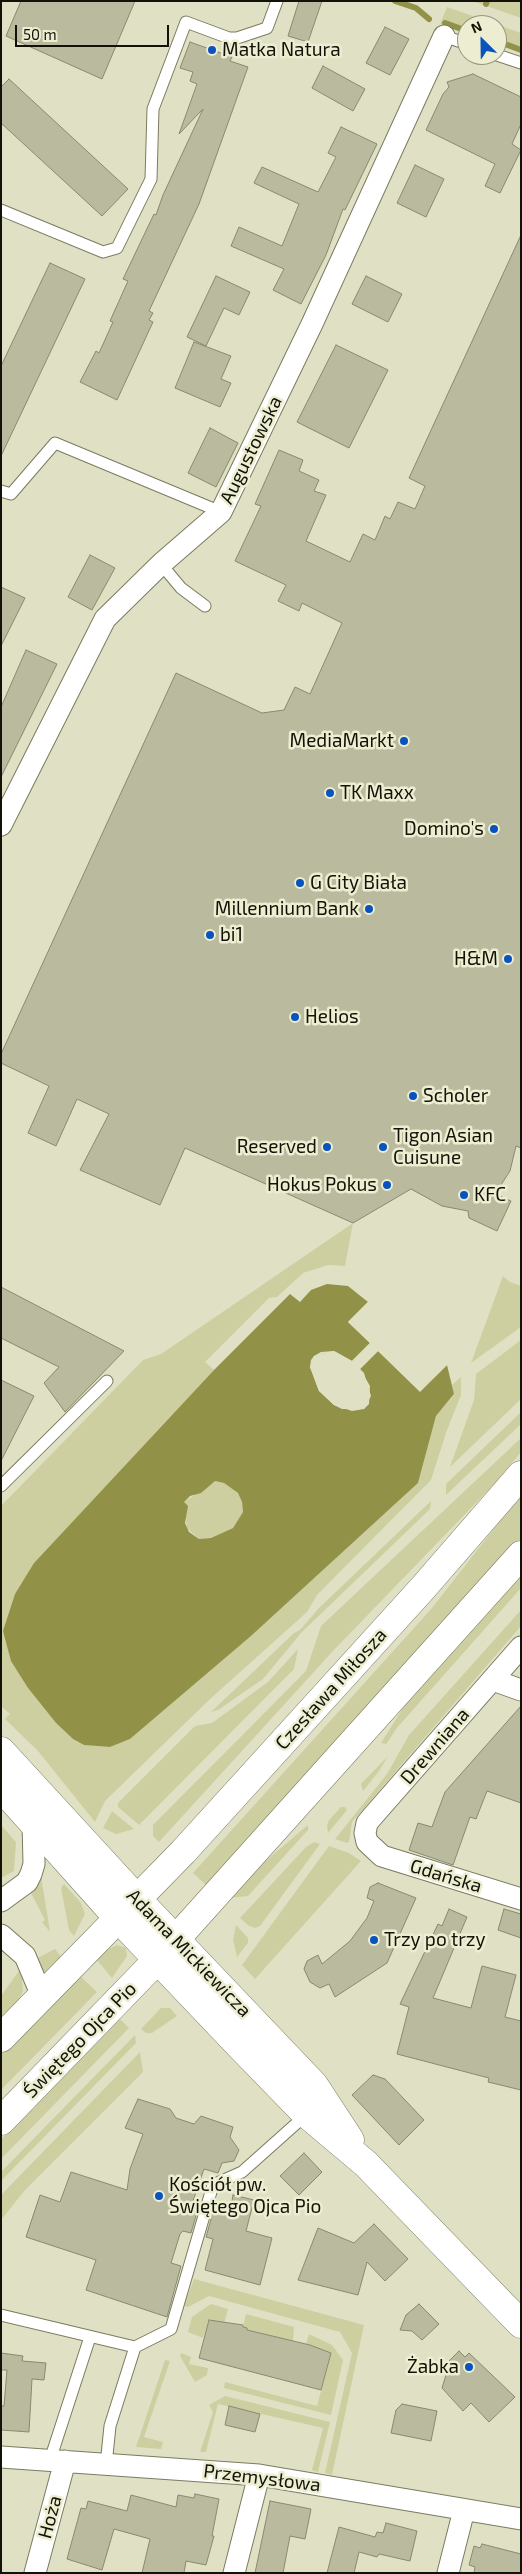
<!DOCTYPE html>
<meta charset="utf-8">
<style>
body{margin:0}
#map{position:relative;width:522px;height:2574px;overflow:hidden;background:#e0e1c4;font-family:"Exo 2",sans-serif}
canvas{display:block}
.frame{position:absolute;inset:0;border:2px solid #121208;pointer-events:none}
.north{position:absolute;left:457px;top:15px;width:50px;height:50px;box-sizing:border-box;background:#edeed1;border:1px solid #959681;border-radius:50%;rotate:337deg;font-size:14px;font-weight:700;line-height:20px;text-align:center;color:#121208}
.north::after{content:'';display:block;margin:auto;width:18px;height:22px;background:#0853bd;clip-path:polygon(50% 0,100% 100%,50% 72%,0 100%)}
.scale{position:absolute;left:15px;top:25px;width:154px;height:22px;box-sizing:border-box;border:2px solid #121208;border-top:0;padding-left:6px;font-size:15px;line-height:18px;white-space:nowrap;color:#121208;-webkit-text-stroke:4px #edeed1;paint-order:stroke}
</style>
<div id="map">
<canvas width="522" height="2574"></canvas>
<div class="frame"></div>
<div class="north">N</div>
<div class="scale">50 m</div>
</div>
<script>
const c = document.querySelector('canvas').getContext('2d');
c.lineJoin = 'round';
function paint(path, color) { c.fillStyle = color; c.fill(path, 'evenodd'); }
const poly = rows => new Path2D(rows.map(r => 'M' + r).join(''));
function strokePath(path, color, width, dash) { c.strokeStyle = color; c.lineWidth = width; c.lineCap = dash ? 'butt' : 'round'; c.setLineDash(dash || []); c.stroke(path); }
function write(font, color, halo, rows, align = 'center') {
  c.font = font + ' "Exo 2",sans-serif'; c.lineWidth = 5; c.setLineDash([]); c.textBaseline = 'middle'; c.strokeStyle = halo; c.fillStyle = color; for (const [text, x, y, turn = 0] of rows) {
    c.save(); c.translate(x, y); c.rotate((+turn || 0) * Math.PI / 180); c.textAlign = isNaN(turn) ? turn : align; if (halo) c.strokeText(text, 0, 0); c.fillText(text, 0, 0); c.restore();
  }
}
paint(poly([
 [472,1,521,1,521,18],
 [447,7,521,33,521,53,497,44,497,25,467,25,467,34,440,24],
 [353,1223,345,1266,328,1265,303,1273,277,1297,269,1298,205,1362,214,1370,34,1563,28,1688,56,1723,73,1739,84,1745,110,1747,130,1739,251,1636,418,1483,436,1416,454,1395,452,1385,461,1377,461,1395,447,1430,431,1480,317,1595,307,1612,209,1700,105,1801,95,1822,38,1751,5,1719,10,1714,1,1706,1,1506,143,1360,161,1354],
 [503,1276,510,1282,521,1286,521,1327,471,1363],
 [521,1340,521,1399,450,1467,474,1400,476,1374],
 [521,1412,521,1424,446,1495,446,1484],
 [521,1438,521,1452,497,1481,333,1651,159,1842,153,1836,153,1825,306,1671,321,1626],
 [215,1481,224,1483,238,1493,242,1502,243,1512,233,1528,211,1538,199,1539,187,1528,184,1502],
 [521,1494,521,1539,207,1886,193,1873,432,1608],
 [431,1501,430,1509,301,1633,263,1679,218,1710,211,1712,294,1633,300,1630,319,1608],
 [521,1574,521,1588,396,1729,389,1740,386,1744,381,1743,410,1697],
 [521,1610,521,1626,352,1822,349,1842,347,1843,335,1839,387,1774,409,1735],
 [298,1649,294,1669,139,1825,118,1807,118,1803,195,1726,212,1723,268,1682],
 [388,1756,379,1771,363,1791,361,1784],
 [345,1807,347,1810,328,1833,327,1826,329,1820,341,1807],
 [112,1811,134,1829,116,1834,103,1828],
 [1,1825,16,1842,14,1871,1,1878],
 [308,1825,308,1830,248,1896,229,1898,249,1875],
 [314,1842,320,1844,260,1926,255,1928,249,1926,240,1918,306,1847],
 [329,1846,349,1853,361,1861,255,1979,242,1965],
 [41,1876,50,1932,42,1922,45,1920,29,1889],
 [64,1884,81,1903,85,1914,74,1936,69,1930,61,1888],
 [236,1925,248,1938,248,1943,237,1957,233,1940],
 [117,1945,126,1948,127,1956,112,1978,96,1959,102,1952],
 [55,1949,61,1957,43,1978,36,1959],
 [21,1968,23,1991,15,2008,1,2022,1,1996],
 [78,1974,97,1992,1,2090,1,2054],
 [161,2008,170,2008,177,2016,152,2033,146,2033,141,2029],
 [120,2019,129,2028,1,2159,1,2139],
 [135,2035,136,2043,1,2181,1,2172],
 [140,2052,143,2072,25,2190,1,2220,1,2195],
 [194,2279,364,2325,332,2475,325,2473,352,2353,340,2332,209,2296,188,2307,184,2306],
 [211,2304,228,2309,224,2324,209,2320,203,2338,188,2332,192,2317],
 [246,2314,294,2327,293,2341,247,2330,247,2328,243,2327],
 [309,2334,332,2345,343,2360,331,2415,224,2388,225,2382,317,2406,331,2353,306,2344],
 [181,2353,191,2357,189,2364,208,2368,207,2375,195,2382,180,2356],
 [165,2360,170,2361,144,2437,163,2442,161,2449,136,2447],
 [225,2396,330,2422,318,2472,312,2470,323,2428,218,2404,206,2452,200,2452,213,2412,209,2405]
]), '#cdcfa1');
paint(poly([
 [327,1284,348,1286,368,1302,348,1322,370,1343,352,1361,334,1351,314,1356,311,1360,310,1367,319,1391,334,1405,342,1409,364,1409,371,1396,364,1373,360,1369,378,1351,420,1391,447,1365,454,1394,436,1416,418,1483,251,1636,130,1739,110,1747,84,1745,73,1739,56,1723,28,1688,11,1661,3,1631,15,1594,34,1563,214,1370,290,1294,300,1302,311,1290],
 [215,1481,224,1483,238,1493,242,1502,243,1512,233,1528,211,1538,199,1539,189,1532,185,1523,188,1506,184,1502,190,1496,201,1493]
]), '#919247');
paint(poly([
 [368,1302,370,1304,351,1322,372,1342,372,1345,353,1363,340,1356,329,1353,322,1354,314,1361,313,1373,317,1384,335,1403,355,1409,367,1403,367,1387,358,1368,377,1348,420,1388,445,1363,449,1363,420,1392,378,1351,360,1369,370,1386,369,1404,364,1409,352,1411,334,1405,319,1391,310,1367,314,1356,321,1352,334,1351,352,1361,370,1343,348,1322]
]), '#e0e1c4');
strokePath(poly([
 [395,1,416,8,429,19],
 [486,4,487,1],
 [445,23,467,31],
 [480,25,481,22],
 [497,41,521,50]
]), '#919247', 6);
const building = poly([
 [21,1,135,1,102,79,6,36,21,1],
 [299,1,322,1,308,42,288,36,299,1],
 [385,27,409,39,390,75,366,63,385,27],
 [190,42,232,57,230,61,248,67,199,204,149,311,153,313,149,320,153,322,117,400,80,382,96,351,99,353,113,322,110,321,128,281,123,279,154,214,156,215,163,195,203,109,179,134,197,84,190,81,193,72,180,68,190,42],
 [323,66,365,89,353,111,312,88,323,66],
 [473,74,521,97,521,124,512,144,521,150,500,193,485,186,495,164,426,130,443,94,449,87,447,82,473,74],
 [9,79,128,189,102,216,1,123,1,87,9,79],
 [341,127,377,144,345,210,343,209,326,255,301,304,273,290,284,269,231,246,239,227,282,246,299,204,254,183,262,167,318,192,336,157,328,153,341,127],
 [415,165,444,179,426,217,397,203,415,165],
 [521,235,521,1148,516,1146,510,1171,495,1194,511,1201,497,1231,469,1218,468,1211,442,1206,411,1189,353,1223,185,1148,160,1205,80,1170,109,1114,77,1099,56,1146,28,1133,49,1086,1,1063,1,1054,176,673,262,713,284,710,295,687,310,694,342,623,302,603,299,611,278,601,286,585,235,561,261,506,255,504,279,450,303,460,299,471,319,480,314,491,326,495,306,541,350,562,363,534,375,540,385,516,390,519,398,502,415,509,425,486,409,478,521,235],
 [50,263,85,279,1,456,1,366,50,263],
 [216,276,250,292,239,315,224,308,206,346,187,337,216,276],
 [366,276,402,294,388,322,352,304,366,276],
 [194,342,231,356,221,379,231,383,220,407,175,388,194,342],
 [336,345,388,370,349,448,297,422,336,345],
 [210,428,238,443,216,487,188,473,210,428],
 [90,555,115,568,92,610,68,597,90,555],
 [1,587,25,598,1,646,1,587],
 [26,650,57,664,1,777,1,707,26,650],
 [1,1287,124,1351,65,1412,44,1383,59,1367,1,1338,1,1287],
 [1,1380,34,1396,1,1461,1,1380],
 [521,1706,521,1803,487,1791,476,1819,470,1817,453,1865,409,1850,418,1823,432,1827,445,1792,521,1706],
 [378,1883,416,1898,387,1963,335,1997,329,1984,320,1988,310,1982,304,1969,307,1961,318,1955,322,1964,350,1941,367,1918,374,1901,367,1898,370,1887,378,1883],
 [449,1909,467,1917,433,1998,471,2008,482,1966,516,1975,505,2017,521,2021,521,2090,488,2082,489,2078,397,2054,409,2007,400,2004,438,1924,442,1926,449,1909],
 [504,1909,521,1914,521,1938,498,1930,504,1909],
 [373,2075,385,2079,424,2120,399,2145,352,2095,373,2075],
 [138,2099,170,2109,176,2118,194,2124,201,2116,233,2127,230,2137,239,2150,234,2161,222,2163,218,2173,204,2169,193,2201,200,2202,191,2233,183,2231,180,2234,171,2263,181,2266,167,2317,86,2290,96,2260,26,2237,40,2195,60,2202,71,2172,127,2190,130,2169,143,2134,125,2128,138,2099],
 [304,2153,322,2172,299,2195,280,2176,304,2153],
 [233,2195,254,2200,246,2231,272,2238,260,2285,205,2270,213,2239,206,2237,215,2205,231,2207,233,2195],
 [374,2224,408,2259,385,2281,367,2262,358,2295,298,2280,318,2228,354,2243,374,2224],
 [419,2304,439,2324,422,2340,412,2331,400,2330,406,2315,419,2304],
 [209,2320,243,2325,243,2327,247,2328,247,2330,310,2345,331,2353,321,2390,199,2358,209,2320],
 [459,2351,465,2357,469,2353,515,2397,489,2422,471,2403,463,2411,442,2388,446,2375,441,2369,459,2351],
 [1,2353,23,2356,22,2361,46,2363,44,2380,32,2379,29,2432,1,2430,1,2406,4,2406,7,2370,1,2370,1,2353],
 [402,2404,437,2411,431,2441,391,2433,396,2410,402,2404],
 [229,2406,260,2414,255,2432,225,2425,229,2406],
 [195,2494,219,2499,212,2536,214,2536,206,2565,186,2561,184,2573,142,2573,150,2539,114,2529,102,2570,67,2559,81,2508,86,2509,88,2501,127,2511,131,2495,176,2507,178,2495,194,2498,195,2494],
 [270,2501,311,2509,305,2539,290,2536,283,2573,255,2573,270,2501],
 [386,2523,417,2531,410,2561,379,2554,377,2557,359,2552,354,2573,327,2573,339,2527,375,2537,377,2532,383,2533,386,2523],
 [482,2544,521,2554,521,2573,474,2573,475,2567,469,2565,474,2546,480,2548,482,2544]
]);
paint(building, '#b9ba9e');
strokePath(building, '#88896e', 1);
const lane = poly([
 [444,36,467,44],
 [497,55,521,63],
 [1,210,103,252,117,248,151,179,153,109,186,22,229,38,237,38,267,28,277,1],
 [1,491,11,494,55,443,221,512],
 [161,564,181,588,205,606],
 [1,1486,107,1381],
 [1,2315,135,2347,110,2426,106,2465],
 [135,2347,171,2329,213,2185,242,2172,307,2114],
 [50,2460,90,2337]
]);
const street = poly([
 [1,825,105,619,161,564,221,512,312,324,444,36],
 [521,1647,372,1817,367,1823,365,1833,367,1842,382,1856,521,1899],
 [493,1680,521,1690],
 [1,1901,27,1882,31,1874,34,1864,33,1822],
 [1,1935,25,1956,42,1996],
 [1,2457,259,2475,521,2519],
 [35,2573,65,2461],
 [234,2573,259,2475],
 [448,2573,464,2510]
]);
const secondary = poly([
 [1,1751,137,1899,314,2085,350,2140],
 [1,1787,118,1918,237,2043,303,2111,366,2164,521,2324],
 [1,2038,183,1852,422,1589,521,1475],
 [1,2121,158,1959,521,1555]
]);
strokePath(lane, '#7a7b60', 13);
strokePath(street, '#7a7b60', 23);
strokePath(secondary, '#7a7b60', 29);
strokePath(lane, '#fff', 11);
strokePath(street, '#fff', 21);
strokePath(secondary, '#fff', 28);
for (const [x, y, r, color] of [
 [212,50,5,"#0853bd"],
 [404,741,5,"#0853bd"],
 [330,793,5,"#0853bd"],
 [494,829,5,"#0853bd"],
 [300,883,5,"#0853bd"],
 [369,909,5,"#0853bd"],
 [210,935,5,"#0853bd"],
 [508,959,5,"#0853bd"],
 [295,1017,5,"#0853bd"],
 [413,1096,5,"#0853bd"],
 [327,1147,5,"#0853bd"],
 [383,1147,5,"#0853bd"],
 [387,1185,5,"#0853bd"],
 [464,1195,5,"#0853bd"],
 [374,1940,5,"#0853bd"],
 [159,2196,5,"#0853bd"],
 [469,2367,5,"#0853bd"]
]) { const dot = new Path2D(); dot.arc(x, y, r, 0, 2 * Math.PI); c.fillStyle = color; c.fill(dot); strokePath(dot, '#edeed1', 2); }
write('19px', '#121208', '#edeed1', [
 ["Matka Natura",222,50],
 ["MediaMarkt",394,741,"right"],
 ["TK Maxx",340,793],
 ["Domino's",484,829,"right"],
 ["G City Biała",310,883],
 ["Millennium Bank",359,909,"right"],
 ["bi1",220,935],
 ["H&M",498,959,"right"],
 ["Helios",305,1017],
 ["Scholer",423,1096],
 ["Tigon Asian",393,1136],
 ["Cuisune",393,1158],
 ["Reserved",317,1147,"right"],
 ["Hokus Pokus",377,1185,"right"],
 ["KFC",474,1195],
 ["Trzy po trzy",384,1940],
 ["Kościół pw.",169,2185],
 ["Świętego Ojca Pio",169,2207],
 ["Żabka",459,2367,"right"]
], 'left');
write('19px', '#121208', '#edeed1', [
 ["Augustowska",251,450,-64],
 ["Czesława Miłosza",331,1689,-48],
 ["Drewniana",435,1746,-49],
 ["Gdańska",446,1876,17],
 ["Adama Mickiewicza",189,1953,46],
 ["Świętego Ojca Pio",80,2040,-46],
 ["Przemysłowa",262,2478,7],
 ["Hoża",50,2517,-75]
]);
</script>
